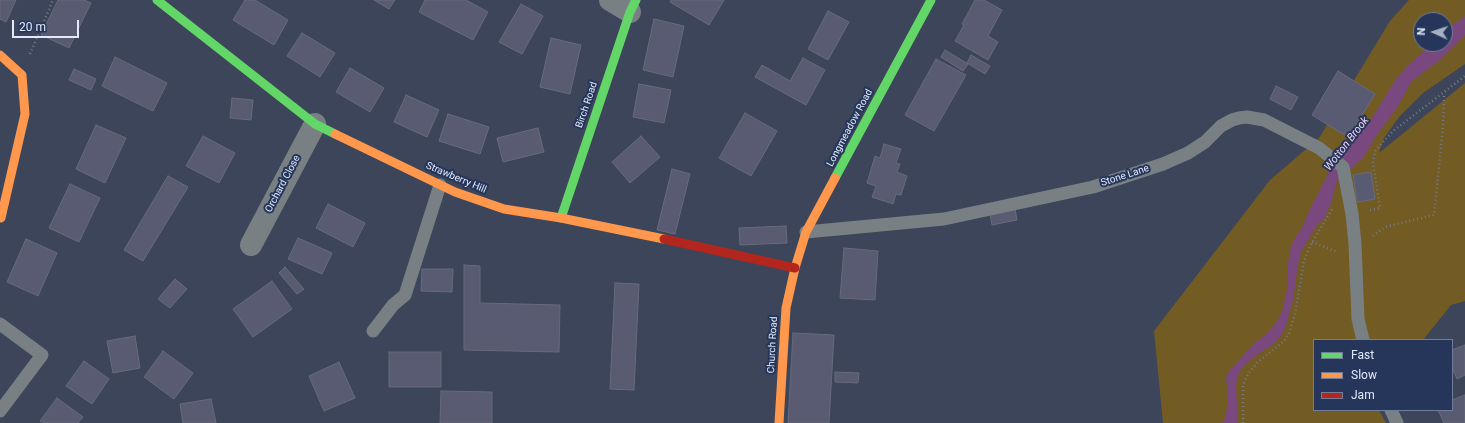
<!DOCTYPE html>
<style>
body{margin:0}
#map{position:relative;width:1465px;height:423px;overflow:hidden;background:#3c4559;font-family:Roboto,sans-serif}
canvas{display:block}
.legend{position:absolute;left:1313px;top:339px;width:140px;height:72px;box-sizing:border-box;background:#26365a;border:1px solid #717e9b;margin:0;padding:5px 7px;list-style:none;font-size:12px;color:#e1eafc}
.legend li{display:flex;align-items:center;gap:8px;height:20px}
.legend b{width:20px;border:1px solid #717e9b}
.north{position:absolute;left:1413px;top:12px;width:40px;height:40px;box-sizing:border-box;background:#26365a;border:1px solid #717e9b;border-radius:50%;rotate:273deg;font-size:11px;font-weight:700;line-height:16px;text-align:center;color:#e1eafc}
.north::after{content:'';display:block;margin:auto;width:14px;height:18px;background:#a7b0c3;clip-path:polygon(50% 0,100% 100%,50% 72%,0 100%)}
.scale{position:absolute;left:12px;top:20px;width:67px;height:18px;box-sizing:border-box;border:2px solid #e1eafc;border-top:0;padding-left:5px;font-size:12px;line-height:14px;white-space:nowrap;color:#e1eafc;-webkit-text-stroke:3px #26365a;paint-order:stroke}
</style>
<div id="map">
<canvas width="1465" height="423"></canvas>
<ul class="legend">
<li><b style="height:5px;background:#63d668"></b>Fast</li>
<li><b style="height:5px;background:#ff974d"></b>Slow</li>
<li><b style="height:5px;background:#b3261e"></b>Jam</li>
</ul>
<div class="north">N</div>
<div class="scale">20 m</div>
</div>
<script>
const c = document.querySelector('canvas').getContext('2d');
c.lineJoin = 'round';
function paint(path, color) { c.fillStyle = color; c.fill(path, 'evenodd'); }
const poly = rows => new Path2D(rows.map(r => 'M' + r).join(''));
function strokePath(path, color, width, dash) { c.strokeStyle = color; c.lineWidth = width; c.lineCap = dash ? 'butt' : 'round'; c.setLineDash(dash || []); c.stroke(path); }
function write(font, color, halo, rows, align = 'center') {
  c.font = font + ' Roboto,sans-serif'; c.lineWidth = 4; c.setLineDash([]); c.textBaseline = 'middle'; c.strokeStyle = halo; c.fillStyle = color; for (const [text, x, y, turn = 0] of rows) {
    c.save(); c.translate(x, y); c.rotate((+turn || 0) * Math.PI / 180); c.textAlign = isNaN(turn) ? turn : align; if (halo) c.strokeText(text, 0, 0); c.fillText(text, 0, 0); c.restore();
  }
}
paint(poly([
 [1409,0,1465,0,1465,64,1423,93,1399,117,1384,138,1379,153,1465,83,1465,301,1451,305,1423,340,1314,340,1314,410,1379,410,1386,423,1163,423,1154,331,1270,180,1319,138,1390,21],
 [1421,20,1445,20,1445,44,1421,44]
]), '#735c23');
paint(poly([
 [1465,16,1465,35,1440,60,1412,81,1396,109,1376,136,1363,158,1337,181,1331,203,1324,219,1317,225,1301,252,1298,264,1293,300,1285,329,1280,337,1272,345,1255,356,1242,368,1238,375,1236,385,1238,423,1222,423,1225,418,1227,408,1228,396,1226,377,1228,372,1253,345,1268,332,1276,323,1282,312,1287,290,1288,263,1291,246,1295,238,1302,228,1310,209,1327,176,1331,166,1370,121,1396,79,1407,66,1432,44,1445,44,1445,31]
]), '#79487e');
const building = poly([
 [0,0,16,0,6,22,0,19,0,0],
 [58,0,84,0,91,3,69,48,41,35,58,0],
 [245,0,255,0,288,20,274,45,233,20,245,0],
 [374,0,395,0,389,9,374,0],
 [425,0,466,0,488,12,473,40,419,12,425,0],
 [671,0,724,0,709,25,670,2,671,0],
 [975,0,984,0,1002,10,988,36,998,42,988,60,955,41,964,25,962,24,975,0],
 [521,4,543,16,522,54,499,42,521,4],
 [828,11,849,22,828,60,808,49,828,11],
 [654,19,684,26,673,77,643,70,654,19],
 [302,33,335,53,320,77,287,56,302,33],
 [551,38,581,45,570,94,540,87,551,38],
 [945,50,968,64,963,71,941,57,945,50],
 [971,55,990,66,985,74,967,63,971,55],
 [115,57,167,83,153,111,102,86,115,57],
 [803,58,825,70,806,105,755,77,762,65,790,81,803,58],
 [936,59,966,75,934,131,905,115,936,59],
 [350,68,384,88,370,112,336,92,350,68],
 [74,69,96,79,91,90,69,80,74,69],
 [1338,71,1375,94,1348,137,1312,115,1338,71],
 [639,84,671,90,664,123,633,117,639,84],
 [1276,86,1298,97,1291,110,1270,99,1276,86],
 [406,95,439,110,427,137,394,122,406,95],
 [232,98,253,100,251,120,230,118,232,98],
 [745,113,777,131,751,176,719,158,745,113],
 [448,114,489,127,480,154,439,141,448,114],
 [96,125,126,138,105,183,76,169,96,125],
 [538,128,544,152,503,162,497,138,538,128],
 [203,136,235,153,219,183,186,166,203,136],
 [641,136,660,157,630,183,612,162,641,136],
 [884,144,901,149,896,163,900,164,897,172,907,176,901,195,896,194,893,204,872,197,876,186,867,183,875,156,880,158,884,144],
 [672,169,690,174,675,234,657,230,672,169],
 [1371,172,1375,199,1357,202,1353,175,1371,172],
 [168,176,188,187,143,261,124,250,168,176],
 [70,184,100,198,79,242,49,228,70,184],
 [328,204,365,223,353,247,316,228,328,204],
 [1015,208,1017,220,992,225,990,214,1015,208],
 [786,226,787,243,740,245,739,228,786,226],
 [298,238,332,253,322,274,288,259,298,238],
 [26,239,57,253,38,296,7,282,26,239],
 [844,248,878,251,875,300,840,298,844,248],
 [464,265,480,266,480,303,560,305,559,352,464,350,464,265],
 [285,267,304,289,297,294,279,273,285,267],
 [422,269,453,269,452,292,421,291,422,269],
 [175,279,187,289,170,308,158,299,175,279],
 [272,281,292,309,253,337,233,309,272,281],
 [615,283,639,284,634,390,610,389,615,283],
 [793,333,834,335,829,423,788,423,793,333],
 [135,336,140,368,113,373,107,341,135,336],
 [1465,345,1465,375,1457,379,1452,367,1452,350,1465,345],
 [163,351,193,373,174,399,144,377,163,351],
 [389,352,441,352,441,387,389,387,389,352],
 [84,361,109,379,92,404,66,386,84,361],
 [339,362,355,398,324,411,309,376,339,362],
 [835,372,859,373,858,383,835,382,835,372],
 [441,391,492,392,492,423,440,423,441,391],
 [1465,395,1465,423,1444,423,1438,410,1452,410,1452,400,1465,395],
 [57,398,83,417,78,423,44,423,40,421,57,398],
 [211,399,216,423,183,423,180,404,211,399]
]);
paint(building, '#585b71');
strokePath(building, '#676b7d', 1);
strokePath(poly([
 [30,54,53,0],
 [1370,210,1380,208,1373,163,1375,151,1393,131,1465,76],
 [1373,236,1385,227,1434,215,1443,126,1444,94],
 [1312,242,1337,252],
 [1243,423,1243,385,1248,374,1258,362,1284,341,1289,333,1295,314,1304,261,1310,246,1332,209]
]), '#747b83', 2.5, [1, 3]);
strokePath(poly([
 [806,232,944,219,1093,187,1163,164,1188,153,1205,142,1221,126,1232,120,1239,118,1247,117,1264,120,1319,148,1343,167,1352,214,1355,244,1358,319,1363,340],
 [0,324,42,355,0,411],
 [373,331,393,305,405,295,440,185],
 [1391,410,1397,423]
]), '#788084', 13);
strokePath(poly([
 [610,0,630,12],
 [251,245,315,124]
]), '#788084', 22);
strokePath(poly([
 [157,0,315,124,335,134],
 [835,178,931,0],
 [561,218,630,12,636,0]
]), '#63d668', 9);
strokePath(poly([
 [0,55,22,75,25,114,1,218],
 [335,134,455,192,504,209,561,218,664,239],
 [779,423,786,308,795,268,806,232,835,178]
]), '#ff974d', 9);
strokePath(poly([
 [664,239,795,268]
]), '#b3261e', 9);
write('10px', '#e1eafc', '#26365a', [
 ["Birch Road",587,105,-71],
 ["Longmeadow Road",850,128,-62],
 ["Stone Lane",1125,176,-18],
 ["Strawberry Hill",456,178,23],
 ["Orchard Close",283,184,-62],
 ["Church Road",773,345,-87]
]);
write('italic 11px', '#f4d4f5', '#26365a', [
 ["Wotton Brook",1347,144,-52]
]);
</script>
